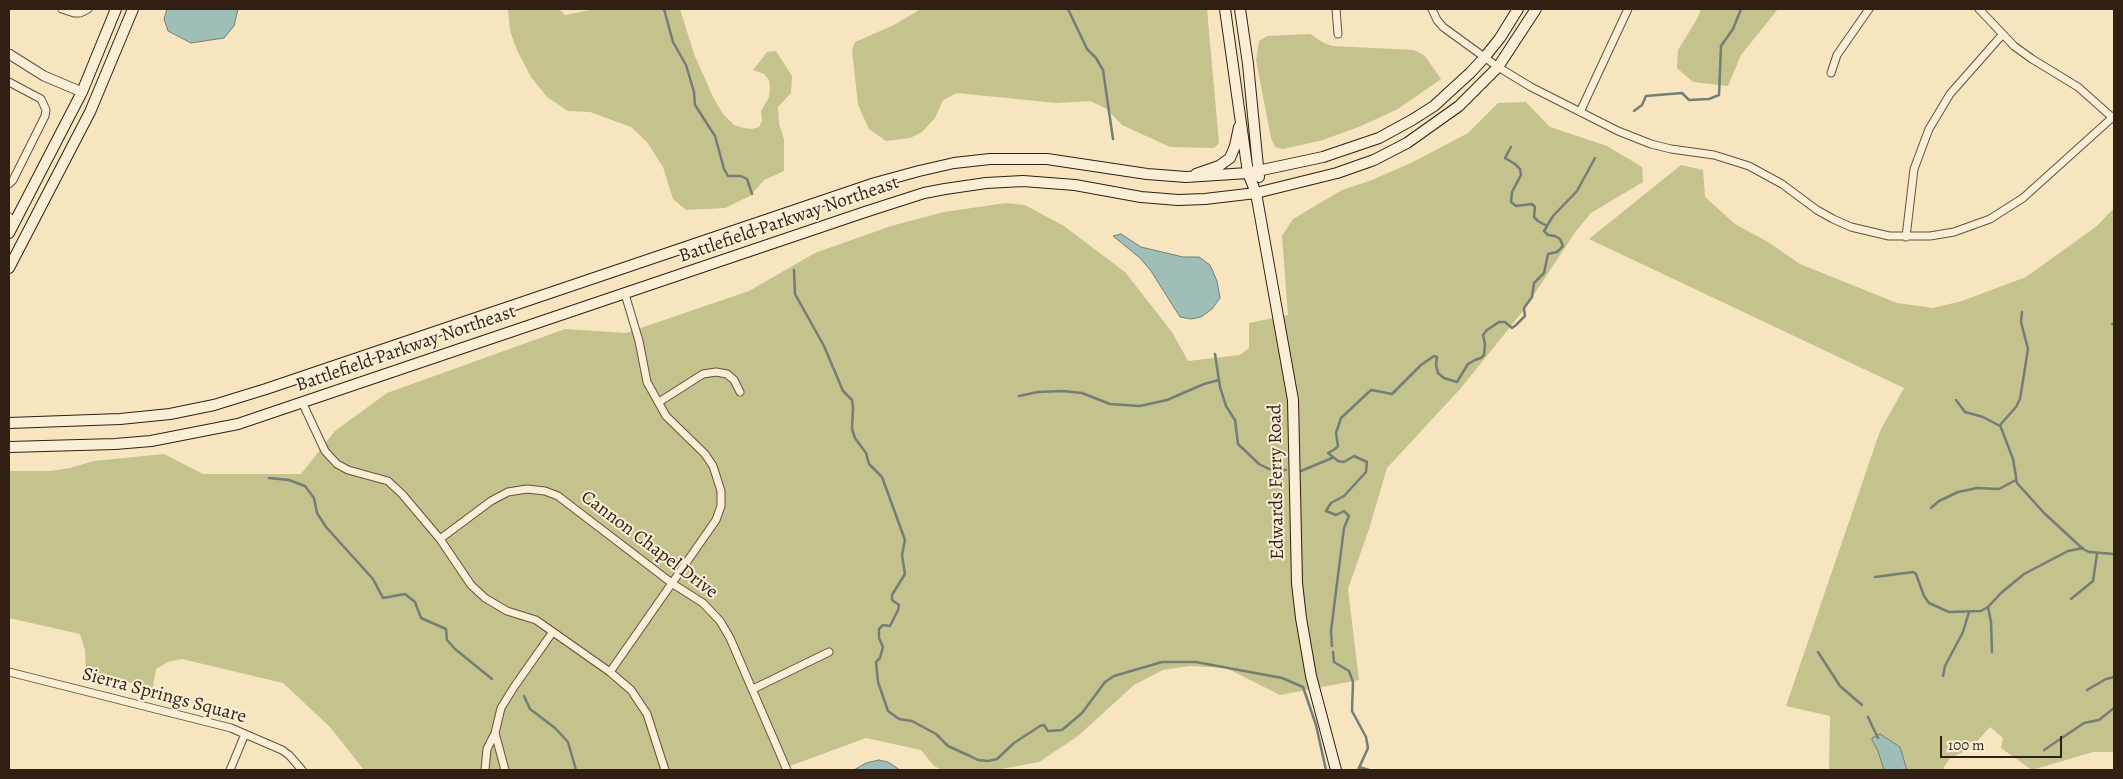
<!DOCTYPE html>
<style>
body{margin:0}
#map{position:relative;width:2123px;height:779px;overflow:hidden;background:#f7e5c0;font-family:Alegreya,serif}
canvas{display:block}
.frame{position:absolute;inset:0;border:10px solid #321e13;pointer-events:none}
.scale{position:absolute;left:1940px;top:736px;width:122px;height:22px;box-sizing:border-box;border:2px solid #321e13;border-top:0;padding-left:6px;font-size:15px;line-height:18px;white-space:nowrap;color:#321e13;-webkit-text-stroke:4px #faeed6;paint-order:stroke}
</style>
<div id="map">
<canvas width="2123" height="779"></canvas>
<div class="frame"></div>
<div class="scale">100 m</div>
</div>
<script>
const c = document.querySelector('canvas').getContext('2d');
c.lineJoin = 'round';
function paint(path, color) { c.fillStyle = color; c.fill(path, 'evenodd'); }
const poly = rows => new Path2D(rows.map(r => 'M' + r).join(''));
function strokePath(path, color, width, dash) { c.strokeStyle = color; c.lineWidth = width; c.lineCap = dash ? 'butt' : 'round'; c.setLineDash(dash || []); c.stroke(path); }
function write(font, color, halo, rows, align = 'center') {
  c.font = font + ' Alegreya,serif'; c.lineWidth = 4; c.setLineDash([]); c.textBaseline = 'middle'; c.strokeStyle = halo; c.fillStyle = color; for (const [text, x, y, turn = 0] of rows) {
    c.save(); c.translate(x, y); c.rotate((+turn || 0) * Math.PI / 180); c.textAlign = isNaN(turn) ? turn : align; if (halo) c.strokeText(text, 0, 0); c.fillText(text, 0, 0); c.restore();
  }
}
paint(poly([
 [508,9,559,9,565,15,596,9,680,9,694,54,714,99,723,114,734,125,744,128,752,129,759,127,762,121,761,111,769,97,770,88,769,80,764,74,753,70,767,52,776,51,792,76,791,93,778,107,779,124,784,139,784,171,764,180,750,196,725,208,686,210,673,199,663,167,647,142,631,127,590,112,568,111,547,97,531,77,517,50,510,31],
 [921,9,1207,9,1219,143,1214,148,1170,147,1122,125,1107,109,1090,101,1056,103,957,93,943,100,935,118,922,132,910,138,886,141,869,129,858,105,852,50,855,42,894,25],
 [1701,9,1778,9,1741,55,1728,86,1693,82,1677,68,1678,50,1697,19],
 [1310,34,1324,43,1333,46,1414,50,1425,56,1441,79,1398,109,1361,126,1323,140,1283,149,1275,147,1271,138,1256,60,1259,41,1267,36],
 [1526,102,1550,127,1607,146,1642,167,1643,182,1591,213,1576,231,1523,311,1461,388,1387,468,1369,529,1348,589,1359,680,1280,695,1226,668,1190,666,1163,670,1134,685,1078,736,1039,762,996,770,942,770,934,766,921,750,866,738,779,770,364,770,330,727,283,683,182,659,168,662,156,669,152,692,140,685,86,674,85,650,80,634,9,618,9,471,50,471,70,468,94,461,164,454,203,474,301,474,335,431,387,393,565,329,626,333,749,291,815,253,891,226,944,212,1006,203,1025,205,1064,226,1125,272,1172,332,1188,361,1240,355,1249,348,1249,323,1288,315,1282,236,1293,219,1342,190,1372,180,1413,162,1468,133,1498,103],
 [1681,165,1703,170,1705,197,1735,224,1768,242,1800,264,1897,303,1933,308,1962,301,2026,277,2097,226,2114,208,2114,752,2093,752,2032,770,2001,748,2003,738,1990,727,1970,749,1950,758,1944,767,1945,770,1829,770,1830,716,1786,706,1880,431,1904,388,1589,239]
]), '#c4c28d');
const water = poly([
 [167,9,238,9,234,26,224,38,191,43,168,31,164,19,167,9],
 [1121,234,1141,247,1183,257,1199,257,1210,265,1217,281,1220,298,1212,309,1201,317,1191,319,1180,317,1151,271,1140,258,1113,236,1121,234],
 [1880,734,1900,747,1907,770,1884,770,1878,751,1872,740,1872,738,1880,734],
 [879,760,888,762,900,770,854,770,866,763,879,760]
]);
paint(water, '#9ebeb7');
strokePath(water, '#737e75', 1);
strokePath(poly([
 [664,9,673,42,686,65,694,92,695,105,715,136,724,169,728,176,741,176,747,179,752,194],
 [1068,9,1087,49,1096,58,1103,70,1113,139],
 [1634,111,1642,105,1646,96,1682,93,1689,100,1709,99,1719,95,1721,46,1733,29,1741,9],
 [1511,147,1505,158,1515,164,1520,169,1521,175,1512,192,1511,202,1516,206,1532,204,1535,207,1534,217,1538,221,1547,226],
 [794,270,795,294,824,346,843,391,852,400,853,408,852,429,855,438,866,453,869,464,882,477,905,540,902,555,905,574,892,595,892,600,899,605,898,610,890,626,883,625,879,629,879,638,883,647,880,658,876,662,878,682,888,711,899,719,912,721,936,734,948,746,970,756,978,760,988,761,997,759,1014,743,1040,726,1044,725,1048,731,1062,730,1082,713,1105,682,1114,676,1162,662,1196,662,1282,678,1303,687,1316,725,1326,770],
 [2022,312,2021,322,2028,349,2020,399,2016,407,2000,425,2013,459,2017,483,2044,513,2083,549,2089,552,2114,554],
 [2112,324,2114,325],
 [1215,354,1220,387,1226,406,1235,420,1238,444,1259,464,1269,469,1286,470],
 [1019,396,1038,392,1063,391,1082,393,1110,404,1140,406,1167,400,1204,384,1219,380],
 [1956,400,1965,412,1983,417,2000,426],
 [1301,471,1332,458],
 [269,478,289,480,305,486,314,498,317,513,326,527,373,579,383,598,405,594,415,602,421,618,446,629,447,640,455,649,492,679],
 [1931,508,1939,501,1958,492,1977,488,1999,489,2016,480],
 [1875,577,1913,572,1916,574,1924,596,1929,603,1949,612,1981,611,1988,607,2001,593,2024,574,2068,551,2083,548],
 [2071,599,2093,581,2097,554],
 [1988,607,1991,622,1992,652],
 [1332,646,1331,631,1344,528,1349,516,1344,511,1336,515,1326,511,1331,503,1344,496,1366,472,1367,462,1354,456,1344,462,1338,461,1328,453,1335,449,1338,446,1336,433,1341,418,1371,390,1392,394,1421,365,1434,356,1437,357,1436,365,1438,373,1444,378,1457,382,1468,364,1475,360,1481,358,1484,355,1485,344,1483,335,1487,330,1499,322,1505,322,1512,328,1516,325,1525,316,1524,308,1532,297,1534,283,1544,273,1548,254,1557,252,1563,246,1560,239,1555,236,1548,235,1544,231,1553,216,1577,191,1595,158],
 [1333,652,1334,662,1349,671,1353,682,1352,711,1366,737,1368,748,1358,770],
 [1818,652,1840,686,1862,705],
 [1943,676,1945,666,1963,632,1969,612],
 [2087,690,2106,679,2114,677],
 [524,696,530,709,555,728,568,742,576,770],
 [1868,717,1878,738],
 [2044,750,2084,723,2099,720,2114,708],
 [1359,767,1369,770]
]), '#737e75', 2.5);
const minor = poly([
 [62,9,74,13,80,13,88,9],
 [1336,9,1338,34],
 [1432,9,1437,20,1443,27,1498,67,1531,87,1618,131,1651,144,1671,149,1714,155,1749,166,1782,184,1817,210,1833,219,1851,227,1889,236,1930,236,1954,232,1990,219,2023,198,2114,116],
 [1979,9,2014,46,2032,59,2078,87,2114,119],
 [1831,73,1837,55,1869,9],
 [9,82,41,99,46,110,45,116,13,180,9,184],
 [1580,112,1628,9],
 [9,217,15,221],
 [1906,237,1914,169,1929,129,1950,94,2002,35],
 [302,402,325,451,337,464,348,470,388,481,402,494,440,539,471,585,485,598,507,611,536,620,610,672,631,690,647,714,665,770],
 [659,402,703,374,716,372,727,374,734,380,740,392],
 [440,539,491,501,508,492,527,489,545,491,558,496,673,584,703,603,720,621,730,638,787,770],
 [9,672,231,728,282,750,289,755,302,770],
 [610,672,716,520,721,506,721,491,713,466,705,454,666,416,647,382,639,341,625,294],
 [753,689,829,652],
 [230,770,245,734],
 [485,770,487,749,495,733],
 [505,770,495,733,501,708,514,687,552,633]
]);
const tertiary = poly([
 [9,54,44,76,82,92]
]);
const secondary = poly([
 [1225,9,1248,173,1256,193,1293,400,1297,583,1301,618,1311,676,1336,770],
 [1240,9,1248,64,1259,177],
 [1196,174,1219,166,1230,158,1235,146,1239,127],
 [9,233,82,92,116,9],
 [9,268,90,112,133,9],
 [9,423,120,419,170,414,214,405,266,389,875,183,919,171,954,163,990,159,1047,159,1147,174,1186,177,1248,173,1323,157,1379,138,1412,120,1434,106,1470,73,1484,58,1500,38,1518,9],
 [9,447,115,444,151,441,238,424,865,212,924,193,945,189,986,183,1023,181,1075,185,1141,197,1178,200,1205,199,1256,193,1337,173,1374,160,1407,143,1459,106,1498,67,1536,9]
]);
strokePath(minor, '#63503e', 9);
strokePath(tertiary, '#63503e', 11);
strokePath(secondary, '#321e13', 12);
strokePath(minor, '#faeed6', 7);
strokePath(tertiary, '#faeed6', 9);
strokePath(secondary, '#faeed6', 10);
write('19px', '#321e13', '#faeed6', [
 ["Battlefield Parkway Northeast",789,220,-19],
 ["Battlefield Parkway Northeast",406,349,-19],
 ["Edwards Ferry Road",1277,482,-91],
 ["Cannon Chapel Drive",649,545,37],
 ["Sierra Springs Square",164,696,15]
]);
</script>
